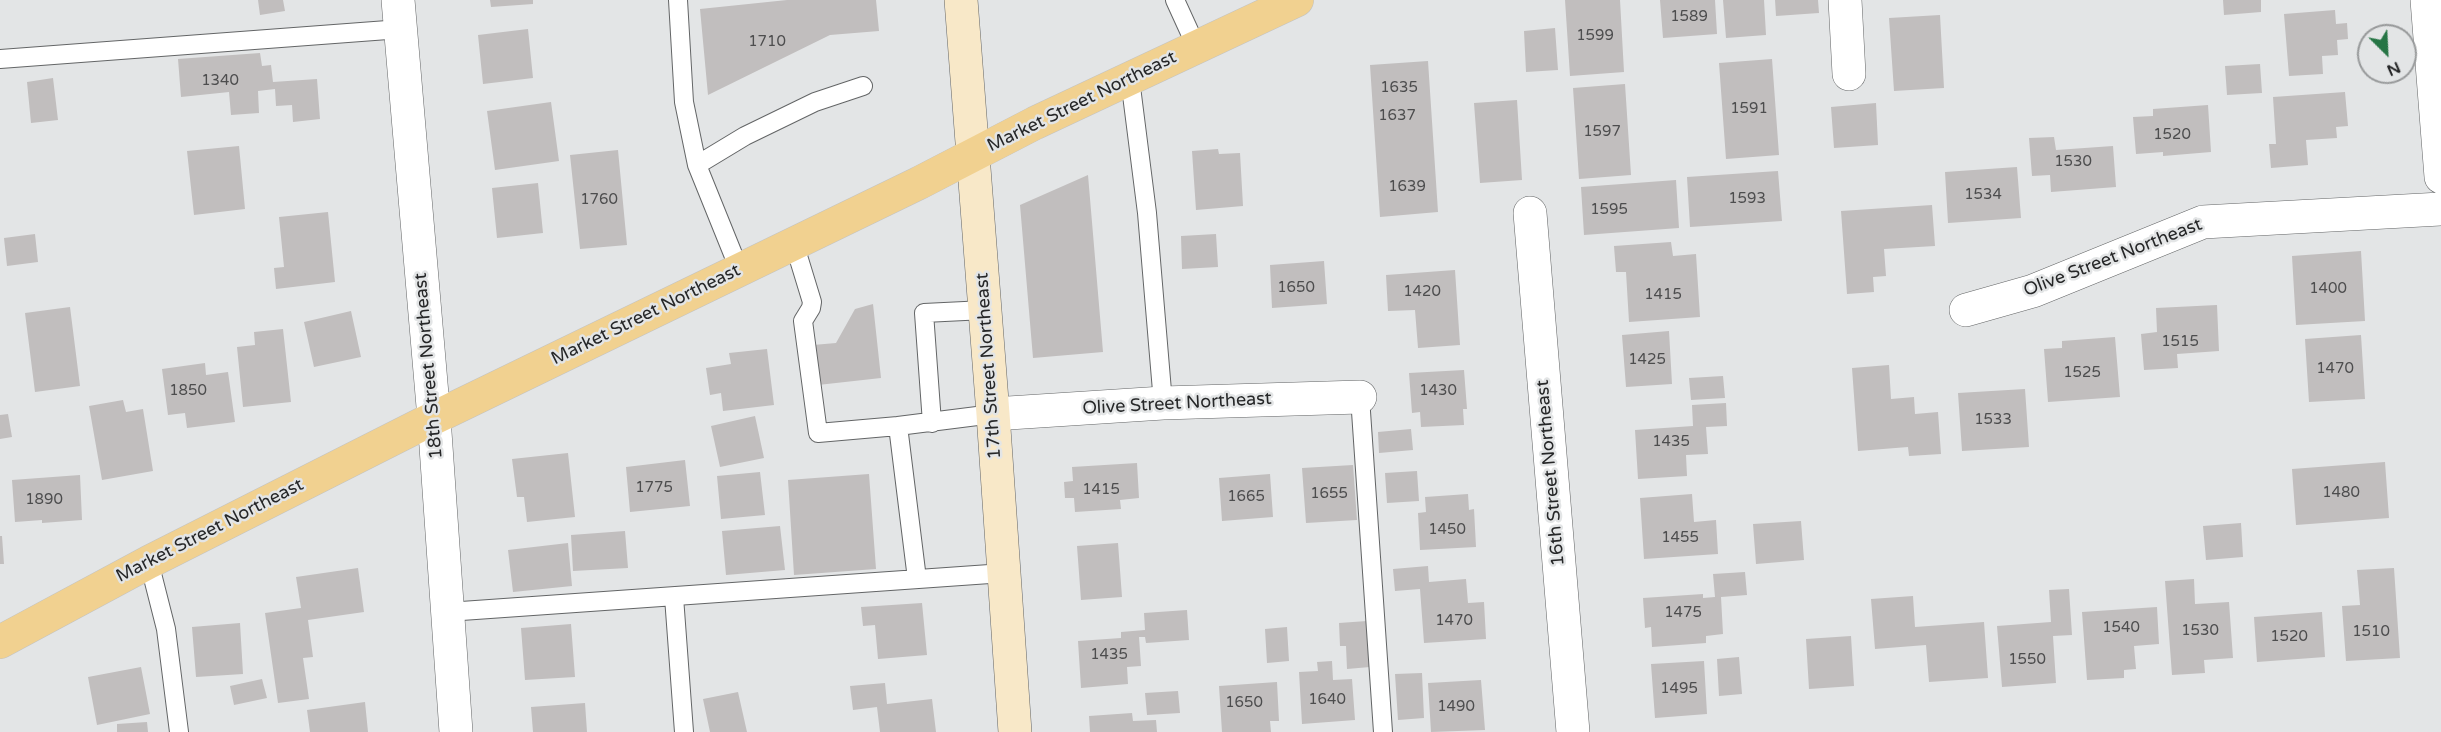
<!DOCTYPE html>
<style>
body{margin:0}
#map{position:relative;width:2441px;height:732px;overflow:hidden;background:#e3e5e6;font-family:"Varela Round",sans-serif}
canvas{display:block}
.north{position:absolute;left:2357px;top:24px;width:60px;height:60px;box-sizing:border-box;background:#e3e5e6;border:2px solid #97999a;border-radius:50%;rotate:156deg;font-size:16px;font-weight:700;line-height:24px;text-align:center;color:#262728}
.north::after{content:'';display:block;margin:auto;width:21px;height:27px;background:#267545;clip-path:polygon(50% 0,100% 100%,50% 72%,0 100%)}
</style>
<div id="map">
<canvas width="2441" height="732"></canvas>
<div class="north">N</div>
</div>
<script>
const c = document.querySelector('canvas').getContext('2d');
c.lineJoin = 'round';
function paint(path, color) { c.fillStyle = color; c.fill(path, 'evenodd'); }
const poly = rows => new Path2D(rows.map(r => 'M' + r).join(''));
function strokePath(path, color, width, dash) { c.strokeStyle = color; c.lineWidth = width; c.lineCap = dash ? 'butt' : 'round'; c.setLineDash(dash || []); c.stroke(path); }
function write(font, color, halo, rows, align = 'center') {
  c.font = font + ' "Varela Round",sans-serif'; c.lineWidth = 5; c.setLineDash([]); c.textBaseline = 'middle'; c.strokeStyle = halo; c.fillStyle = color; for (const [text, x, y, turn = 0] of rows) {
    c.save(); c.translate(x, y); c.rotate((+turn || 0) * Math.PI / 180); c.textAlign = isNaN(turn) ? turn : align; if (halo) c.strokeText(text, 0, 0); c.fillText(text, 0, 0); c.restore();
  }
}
paint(poly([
 [258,0,283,0,285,11,260,15],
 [490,0,533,0,533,4,491,7],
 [787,0,876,0,879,31,830,35,708,95,700,9],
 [1565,0,1620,0,1624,72,1570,76],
 [1660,0,1715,0,1717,34,1663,38],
 [1723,0,1764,0,1766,35,1726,38],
 [1775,0,1818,0,1819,13,1776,16],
 [2223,0,2261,0,2261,12,2224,15],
 [2335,10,2336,24,2347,23,2348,39,2337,40,2338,55,2322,56,2323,74,2289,76,2284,14],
 [1940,15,1944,88,1894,91,1889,18],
 [1555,28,1558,70,1526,72,1524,31],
 [528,29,533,78,483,84,478,35],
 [260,53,262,66,271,65,273,82,317,79,320,119,293,122,292,105,276,106,275,89,258,91,259,113,231,115,229,92,181,97,178,59],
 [1772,59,1779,155,1726,159,1719,63],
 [1428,61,1438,212,1380,217,1370,65],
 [2260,64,2262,93,2227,95,2225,66],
 [53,78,58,120,31,123,27,82],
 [1625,84,1631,175,1579,179,1573,88],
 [2345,92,2348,126,2336,127,2337,138,2306,140,2308,165,2271,168,2269,144,2276,144,2273,97],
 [1517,100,1522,180,1480,183,1474,103],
 [551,102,559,161,495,170,487,111],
 [1876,103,1878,145,1834,148,1831,107],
 [2208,105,2211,152,2163,156,2163,152,2136,154,2133,117,2153,116,2153,109],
 [2054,137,2056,150,2113,146,2116,187,2051,192,2050,175,2032,176,2029,138],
 [239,146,245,209,194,215,187,151],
 [1218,149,1219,154,1240,153,1243,206,1196,210,1192,151],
 [618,150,627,245,580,249,570,155],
 [2017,167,2021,218,1948,223,1945,172],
 [1778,171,1782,221,1690,227,1687,177],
 [1088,175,1103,352,1033,358,1020,205],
 [1676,180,1679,228,1584,235,1581,187],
 [538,183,543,233,497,238,492,188],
 [1932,205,1935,246,1884,249,1886,276,1873,277,1874,292,1847,294,1841,211],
 [328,212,335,282,276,289,274,268,284,267,279,217],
 [35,234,38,262,7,266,4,238],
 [1216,234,1218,267,1182,269,1181,236],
 [1671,242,1673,256,1696,254,1700,317,1629,322,1626,272,1616,272,1614,246],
 [2361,251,2365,321,2296,325,2292,256],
 [1324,261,1327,304,1272,308,1270,265],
 [1455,270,1460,345,1418,348,1415,310,1388,311,1386,275],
 [873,304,881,378,818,385,813,345,836,343,855,309],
 [2217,305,2219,351,2177,354,2178,368,2144,370,2141,334,2157,332,2156,308],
 [70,307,80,386,35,392,25,313],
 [351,311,361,357,314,367,304,322],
 [283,329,291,402,243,407,237,347,255,345,254,332],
 [1669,331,1672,384,1626,387,1622,335],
 [2361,335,2365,399,2309,402,2305,339],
 [2115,337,2120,397,2048,402,2044,349,2062,348,2062,341],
 [767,349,774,405,723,411,721,393,710,395,706,368,731,364,729,353],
 [205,363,206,375,228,372,235,422,187,428,185,413,168,415,162,369],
 [1889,365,1891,399,1914,397,1915,414,1938,412,1941,454,1909,456,1908,447,1858,451,1852,368],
 [1464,370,1467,409,1463,409,1464,425,1421,427,1420,412,1412,413,1409,373],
 [1723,376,1725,398,1691,400,1689,378],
 [2025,389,2029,447,1962,451,1958,393],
 [123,400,126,412,143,409,153,471,102,480,89,406],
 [1726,403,1727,426,1706,427,1708,454,1686,455,1687,476,1638,479,1635,430,1693,426,1692,405],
 [8,414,12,437,0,439,0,415],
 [755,416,764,458,720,467,711,426],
 [1411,429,1413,450,1379,453,1378,432],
 [568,453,575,517,527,522,524,497,517,497,512,459],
 [685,460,690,506,630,512,626,467],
 [2385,462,2389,518,2296,525,2292,469],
 [1137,463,1139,498,1120,500,1121,509,1075,512,1074,498,1065,498,1064,482,1073,481,1072,467],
 [1353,465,1357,520,1306,523,1302,468],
 [1417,471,1419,501,1387,503,1385,473],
 [760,472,765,515,721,519,717,476],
 [869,474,876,569,794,575,788,480],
 [1270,474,1273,517,1222,521,1219,478],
 [80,475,82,520,42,523,42,520,15,522,12,480],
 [1468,494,1469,510,1474,509,1476,547,1420,550,1418,513,1426,512,1425,497],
 [1692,494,1694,522,1716,520,1718,554,1644,559,1640,498],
 [1801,521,1804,560,1756,564,1753,524],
 [2241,523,2243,557,2206,560,2203,526],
 [780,526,785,570,726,575,722,531],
 [625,531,628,568,573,571,571,535],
 [0,536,2,536,4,564,0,564],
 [568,543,572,586,513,592,508,550],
 [1118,543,1122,597,1081,600,1077,546],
 [1428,566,1429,582,1466,579,1468,603,1484,602,1486,639,1424,643,1420,589,1395,591,1393,569],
 [358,568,364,612,308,620,313,657,303,658,309,699,278,703,265,613,301,608,296,577],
 [2394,568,2400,658,2346,661,2342,606,2360,605,2357,570],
 [1745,572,1747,595,1721,597,1723,634,1706,636,1706,643,1652,647,1651,627,1645,628,1643,598,1703,594,1703,598,1715,597,1713,574],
 [2194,579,2195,604,2229,602,2233,658,2204,660,2205,673,2172,675,2165,581],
 [2069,589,2072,635,2053,636,2056,683,2002,687,1997,626,2051,622,2049,590],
 [1913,596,1915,627,1984,622,1988,678,1929,682,1926,645,1875,649,1871,599],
 [922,603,927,655,878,659,875,625,863,626,861,607],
 [2157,607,2159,644,2134,646,2136,669,2124,670,2124,678,2087,680,2082,612],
 [1187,610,1189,640,1146,643,1145,637,1139,637,1141,666,1127,667,1128,684,1081,688,1078,641,1121,638,1121,632,1145,630,1144,613],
 [2322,612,2325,657,2257,662,2254,617],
 [1367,621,1370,667,1347,669,1346,646,1340,646,1339,623],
 [240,623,243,674,196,677,192,627],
 [571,624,575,677,525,680,521,628],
 [1287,627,1289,661,1267,663,1265,629],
 [1851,636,1854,686,1809,689,1806,639],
 [1739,657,1742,694,1719,696,1717,659],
 [1332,661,1333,680,1352,679,1355,720,1302,724,1299,672,1318,671,1317,662],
 [1704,661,1707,714,1655,718,1651,664],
 [141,667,150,714,97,725,88,677],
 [1422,673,1424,718,1398,720,1395,674],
 [262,679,267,698,234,705,230,686],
 [1481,680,1485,730,1431,732,1428,683],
 [1277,682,1279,721,1270,721,1271,732,1222,732,1219,686],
 [885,683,887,704,932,699,936,732,880,732,877,707,853,710,850,686],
 [1178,691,1180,713,1147,715,1145,693],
 [738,692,747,732,710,732,703,699],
 [365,702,368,732,310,732,307,710],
 [585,703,587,732,533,732,531,707],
 [1132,713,1133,721,1156,720,1157,732,1090,732,1089,716],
 [147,722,148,732,117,732,117,724]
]), '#c1bebe');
const service = poly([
 [678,0,684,102,697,165,739,269],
 [1175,0,1196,46],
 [0,59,401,29],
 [1130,79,1147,213,1163,403],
 [697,165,745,136,815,102,863,86],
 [794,243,812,302,811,308,803,321,818,433,898,426],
 [1360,397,1383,732],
 [932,423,924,313,985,310],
 [149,562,166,629,179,732],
 [917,579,898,426,993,414],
 [674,597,684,732],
 [447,612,1004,573]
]);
const minor = poly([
 [398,0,434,418,456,732],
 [1845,0,1849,74],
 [2427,0,2441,177],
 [1530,213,1573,732],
 [1966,310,2033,291,2203,222,2441,209],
 [993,414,1163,403,1360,397]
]);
const secondary = poly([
 [961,0,993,414,1015,732]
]);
const primary = poly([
 [0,642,149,562,434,418,919,183,1035,123,1297,0]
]);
strokePath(service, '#636566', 20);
strokePath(minor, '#636566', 34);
strokePath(secondary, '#636566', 34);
strokePath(primary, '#c2c3c3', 34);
strokePath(service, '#fff', 18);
strokePath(minor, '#fff', 33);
strokePath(secondary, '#f8e8c8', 33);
strokePath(primary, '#f1d190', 33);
write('15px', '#4d4d4e', null, [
 ["1589",1689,17],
 ["1599",1595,36],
 ["1710",767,42],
 ["1340",220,81],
 ["1635",1399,88],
 ["1591",1749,109],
 ["1637",1397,116],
 ["1597",1602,132],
 ["1520",2172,135],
 ["1530",2073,162],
 ["1639",1407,187],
 ["1534",1983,195],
 ["1593",1747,199],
 ["1760",599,200],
 ["1595",1609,210],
 ["1650",1296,288],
 ["1400",2328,289],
 ["1420",1422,292],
 ["1415",1663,295],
 ["1515",2180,342],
 ["1425",1647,360],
 ["1470",2335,369],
 ["1525",2082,373],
 ["1850",188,391],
 ["1430",1438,391],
 ["1533",1993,420],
 ["1435",1671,442],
 ["1775",654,488],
 ["1415",1101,490],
 ["1480",2341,493],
 ["1655",1329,494],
 ["1665",1246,497],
 ["1890",44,500],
 ["1450",1447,530],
 ["1455",1680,538],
 ["1475",1683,613],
 ["1470",1454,621],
 ["1540",2121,628],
 ["1530",2200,631],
 ["1510",2371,632],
 ["1520",2289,637],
 ["1435",1109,655],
 ["1550",2027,660],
 ["1495",1679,689],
 ["1640",1327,700],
 ["1650",1244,703],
 ["1490",1456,707]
]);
write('18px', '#262728', '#e3e5e6', [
 ["Market Street Northeast",1082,102,-26],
 ["Olive Street Northeast",2113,258,-21],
 ["Market Street Northeast",646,315,-26],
 ["18th Street Northeast",429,366,-95],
 ["17th Street Northeast",989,366,-94],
 ["Olive Street Northeast",1177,404,-3],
 ["16th Street Northeast",1551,473,-95],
 ["Market Street Northeast",210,531,-27]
]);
</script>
